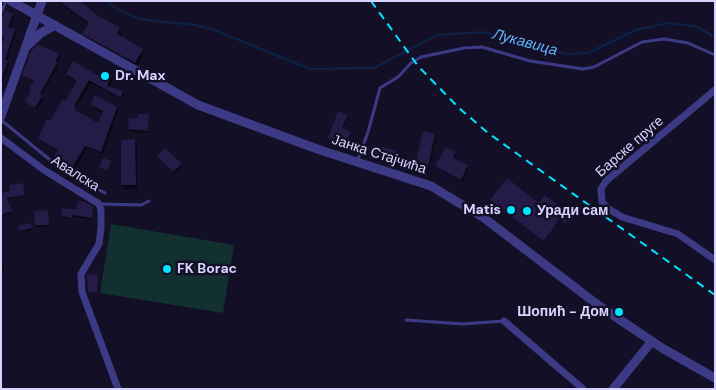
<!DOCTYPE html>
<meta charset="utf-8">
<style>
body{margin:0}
#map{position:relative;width:716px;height:390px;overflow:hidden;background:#130f26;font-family:"DM Sans",sans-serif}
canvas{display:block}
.frame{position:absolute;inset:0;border:2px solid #d9d4ff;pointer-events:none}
</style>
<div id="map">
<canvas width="716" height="390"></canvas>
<div class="frame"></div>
</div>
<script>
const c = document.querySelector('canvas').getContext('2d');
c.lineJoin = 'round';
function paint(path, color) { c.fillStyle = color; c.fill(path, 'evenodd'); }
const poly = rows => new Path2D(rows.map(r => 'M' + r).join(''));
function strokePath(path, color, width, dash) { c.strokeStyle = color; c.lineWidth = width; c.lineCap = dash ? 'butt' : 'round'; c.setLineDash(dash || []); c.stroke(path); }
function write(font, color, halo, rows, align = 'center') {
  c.font = font + ' "DM Sans",sans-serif'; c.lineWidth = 5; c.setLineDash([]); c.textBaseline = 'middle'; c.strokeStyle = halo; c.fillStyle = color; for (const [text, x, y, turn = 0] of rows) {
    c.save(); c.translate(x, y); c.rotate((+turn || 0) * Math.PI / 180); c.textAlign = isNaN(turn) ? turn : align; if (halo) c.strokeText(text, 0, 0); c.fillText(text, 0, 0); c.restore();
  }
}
paint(poly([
 [111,224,234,245,223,313,100,293]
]), '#12302f');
paint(poly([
 [58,1,79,1,102,21,103,19,119,29,122,34,120,37,142,50,144,54,137,66,86,38,84,34,89,25],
 [12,15,14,18,10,29,14,30,16,33,7,62,9,65,2,83,1,17],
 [52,52,60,58,56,64,58,67,41,96,43,99,37,110,26,102,34,82,24,75],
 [102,72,112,77,113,80,109,88,122,92,124,95,122,100,91,83,75,109,77,112,99,125,103,113,93,108,91,105,117,108,118,111,103,154,87,148,75,169,58,159,56,156,58,151,41,142,39,139,65,103,77,82,69,77,67,74,100,78],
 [148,115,149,118,149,133,131,132,130,129,139,120],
 [347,116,348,117,343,130,351,135,347,145,329,138],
 [435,135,436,138,428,174,417,171,415,169],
 [135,141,137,144,137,189,125,189,122,185],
 [396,151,397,154,395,163,373,159,371,156],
 [455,153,456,155,454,160,467,166,468,169,462,182,438,168,437,166],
 [158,157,181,164,182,167,175,174],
 [23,186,25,196,7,199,11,213,1,216,1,194],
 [492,201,539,205,570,216,565,222,561,219,545,241],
 [92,208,92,219,72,217,72,219,63,218,62,216],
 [36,212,47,212,49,226,37,227],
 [31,226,32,230,21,232,20,227],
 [1,261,5,270,1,272]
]), '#0007');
strokePath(poly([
 [106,1,117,9,137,18,153,21,195,25,214,30,310,69,374,68,437,35,483,32,566,54,588,53,636,30,668,23,695,26,715,37]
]), '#0c2248', 2);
paint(poly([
 [59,1,80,1,102,19,103,18,120,28,117,34,143,49,135,63,82,34,89,23],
 [5,11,13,14,8,27,15,29,5,60,8,61,2,77,1,47,4,37,1,36,1,19],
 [38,44,59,54,55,62,57,63,40,94,42,96,35,108,25,102,31,90,29,89,34,81,22,75,31,51],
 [73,61,99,76,102,71,112,76,107,86,123,91,121,98,89,80,74,106,76,108,75,110,98,123,103,111,90,105,95,95,117,107,101,152,85,146,73,166,54,156,58,150,38,139,47,119,50,121,62,100,65,101,77,81,66,74],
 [338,111,348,115,342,128,351,132,346,144,328,138],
 [138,114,149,114,148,131,128,129,129,118,138,118],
 [423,131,435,134,427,172,414,169],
 [135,139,136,185,121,185,121,140],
 [372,145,396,150,394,161,370,157],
 [446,147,456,152,453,158,468,165,461,180,435,166],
 [165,148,182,164,173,172,157,156],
 [103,158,111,161,107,171,99,167],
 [507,178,539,203,545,195,571,215,565,223,560,219,544,241,490,200],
 [23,183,25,195,7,198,12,211,1,215,1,193,10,191,9,185],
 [78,201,85,202,93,207,92,218,72,215,72,218,61,216,62,208,76,210],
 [48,210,49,225,35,225,34,211],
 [31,223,32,228,19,231,18,226],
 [87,274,98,275,97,293,88,292]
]), '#241b47');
strokePath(poly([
 [1,13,6,1],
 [1,120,55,164,82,181,105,193],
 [357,162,368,132,380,88,398,77,411,63,421,57,464,48,482,47,530,61,583,69,594,67,642,42,664,39,688,43,715,55],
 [101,204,141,205,149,201],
 [406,320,463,324,504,321]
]), '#3d3a85', 3);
strokePath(poly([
 [715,90,606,181,601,189,602,202,607,208,622,217,678,234,715,260],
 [1,138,44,170,99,204,101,210,101,228,99,244,81,274,82,292,118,389],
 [504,321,583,389]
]), '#3d3a85', 7);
strokePath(poly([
 [11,1,198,105,320,150,431,186,484,218,598,305,662,348,715,378],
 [26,47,41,33,55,25],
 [1,116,42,1],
 [613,389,652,341]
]), '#3d3a85', 9);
strokePath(poly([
 [371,1,418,66,459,108,488,133,715,295]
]), '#00e5ff', 2, [8, 6]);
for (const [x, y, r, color] of [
 [105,76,5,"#00e5ff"],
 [511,210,5,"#00e5ff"],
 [527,211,5,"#00e5ff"],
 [167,269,5,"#00e5ff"],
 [619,312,5,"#00e5ff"]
]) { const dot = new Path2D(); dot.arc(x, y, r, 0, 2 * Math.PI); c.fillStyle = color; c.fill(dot); strokePath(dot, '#130f26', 2); }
write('bold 14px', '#d9d4ff', '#130f26', [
 ["Dr. Max",115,76],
 ["Matis",501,210,"right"],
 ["Уради сам",537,211],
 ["FK Borac",177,269],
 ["Шопић - Дом",609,312,"right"]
], 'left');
write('14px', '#d9d4ff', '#130f26', [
 ["Барске пруге",630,147,-41],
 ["Јанка Стајчића",379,155,18],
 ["Авалска",75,174,32]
]);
write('italic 15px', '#62b6ff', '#130f26', [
 ["Лукавица",525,43,15]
]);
</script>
